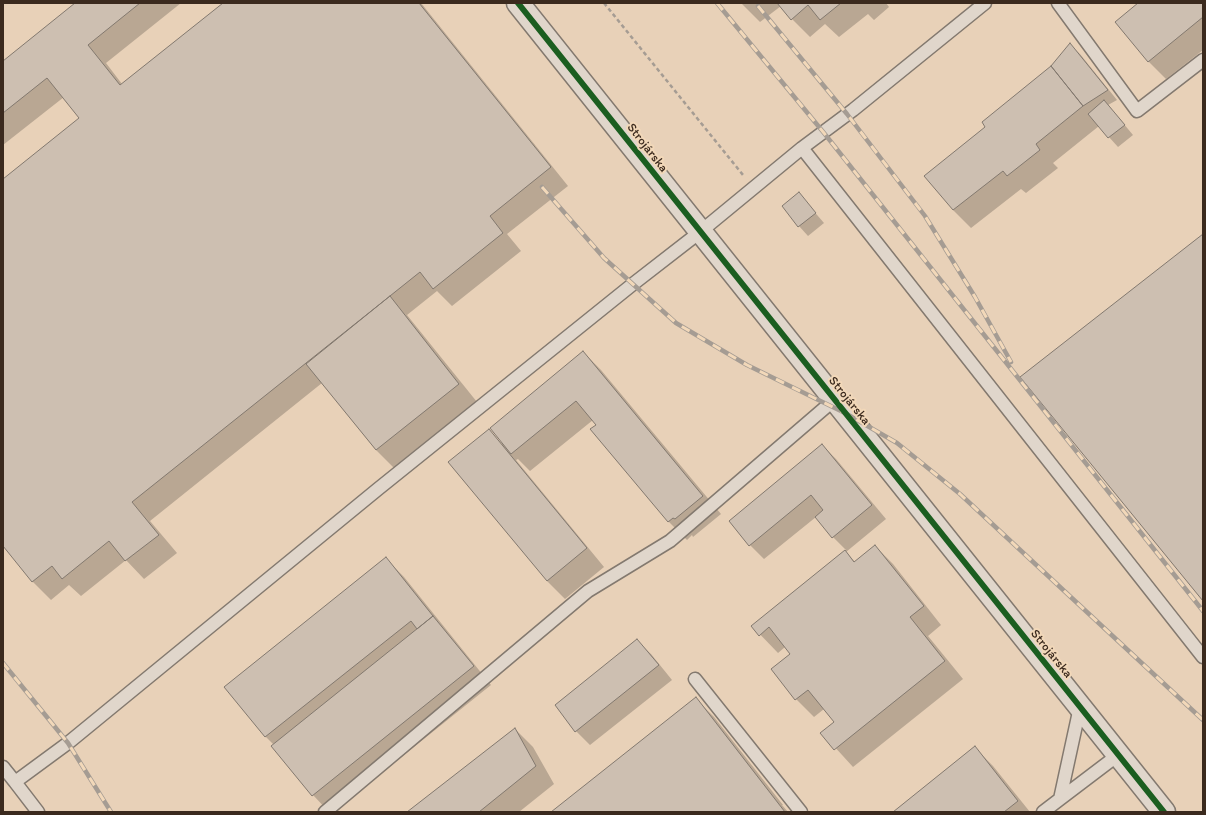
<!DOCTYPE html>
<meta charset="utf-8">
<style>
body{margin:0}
#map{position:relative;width:1206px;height:815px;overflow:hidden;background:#e5d7c6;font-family:Itim,sans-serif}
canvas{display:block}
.frame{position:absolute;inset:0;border:4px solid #3b2a1e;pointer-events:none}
</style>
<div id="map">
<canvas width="1206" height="815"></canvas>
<div class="frame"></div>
</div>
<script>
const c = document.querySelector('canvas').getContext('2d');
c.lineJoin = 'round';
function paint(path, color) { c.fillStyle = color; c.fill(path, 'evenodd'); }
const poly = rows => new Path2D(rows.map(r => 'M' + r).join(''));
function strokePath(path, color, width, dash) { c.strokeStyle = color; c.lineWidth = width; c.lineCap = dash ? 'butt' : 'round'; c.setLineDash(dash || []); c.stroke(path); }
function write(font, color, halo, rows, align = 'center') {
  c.font = font + ' Itim,sans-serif'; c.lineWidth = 4; c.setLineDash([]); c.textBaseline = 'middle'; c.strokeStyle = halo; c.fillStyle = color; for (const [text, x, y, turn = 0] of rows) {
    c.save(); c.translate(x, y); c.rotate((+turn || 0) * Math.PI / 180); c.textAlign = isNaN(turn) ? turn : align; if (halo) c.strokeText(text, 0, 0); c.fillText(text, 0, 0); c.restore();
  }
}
paint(poly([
 [3,3,1203,3,1203,812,3,812]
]), '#e8d1b8');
paint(poly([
 [77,3,181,3,106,63,122,84,224,3,421,3,568,186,507,234,521,251,452,306,437,291,407,315,477,402,394,468,376,450,322,383,150,521,177,553,144,579,126,560,81,596,69,585,51,600,33,582,3,544,3,180,81,118,64,97,3,145,3,62],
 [741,3,886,3,889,7,874,20,868,14,839,37,825,24,810,37,792,19,781,6,760,22],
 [1140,3,1203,3,1203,50,1166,79,1148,61],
 [1070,45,1080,54,1117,100,1108,105,1133,135,1118,147,1099,126,1053,163,1058,168,1026,193,1021,189,971,228,953,210,987,127,1052,66],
 [799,194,824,223,808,236,799,226],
 [583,352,601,370,721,514,693,537,692,535,687,540,669,522,592,429,597,425,593,420,530,471,518,459,516,460,604,567,565,599,547,581,489,430,502,444],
 [822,445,836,459,886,519,846,552,855,562,875,546,893,564,941,625,928,636,963,679,853,767,822,733,835,722,824,709,814,717,796,699,791,654,785,647,778,653,752,626,846,550,833,537,816,517,764,559,750,545,730,521],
 [386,559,404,577,491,685,333,812,329,812,313,795,274,745,266,737,226,688],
 [637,641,651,654,672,680,590,745,576,731,556,705],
 [696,699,714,717,783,805,782,805,788,812,553,812],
 [515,729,533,747,554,784,519,812,409,812],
 [975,748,993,766,1030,812,894,812]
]), '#0003');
const building = poly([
 [75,3,140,3,88,45,120,85,223,3,419,3,551,167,490,216,503,233,433,289,420,272,132,502,159,535,125,561,109,541,62,579,52,566,32,582,3,546,3,179,79,118,47,78,3,113,3,61,75,3],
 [777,3,841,3,820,20,808,5,791,20,777,3],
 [1138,3,1203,3,1203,17,1148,62,1115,22,1138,3],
 [1070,43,1108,90,1083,106,1051,66,1070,43],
 [1051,66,1083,106,1036,144,1040,150,1007,176,1003,171,953,210,924,176,985,127,982,122,1051,66],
 [1104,100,1125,125,1108,138,1088,114,1104,100],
 [799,192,816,213,798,227,782,206,799,192],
 [1203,234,1203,601,1020,377,1203,234],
 [390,296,459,384,376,450,306,364,390,296],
 [583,351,703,496,675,519,673,518,668,522,590,429,596,425,576,401,511,454,490,428,583,351],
 [489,429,587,548,547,581,448,462,489,429],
 [822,444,872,505,832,538,815,517,823,510,811,495,749,546,729,521,822,444],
 [875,545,924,606,910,617,945,661,834,750,820,733,834,722,808,690,795,700,771,669,790,654,769,627,759,636,751,626,845,550,854,562,875,545],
 [386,557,433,616,417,629,411,621,265,737,224,687,386,557],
 [433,616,474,666,312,796,271,746,433,616],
 [637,639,659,665,575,732,555,705,637,639],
 [696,697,785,812,551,812,696,697],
 [515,728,536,766,479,812,407,812,515,728],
 [975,746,1018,801,1004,812,893,812,975,746]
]);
paint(building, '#cdbfb1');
strokePath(building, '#83796f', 1);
const service = poly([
 [1058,3,1137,111,1203,60],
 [802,148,1203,657],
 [695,679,801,812],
 [3,767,15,782],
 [1060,799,1118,755],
 [38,812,15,782,68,743,378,489,633,284,700,232,802,148,853,110,985,3],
 [325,812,588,591,670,541,834,400],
 [1043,812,1060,799,1080,707]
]);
const minor = poly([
 [518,3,1164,812]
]);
strokePath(service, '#83796f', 15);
strokePath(minor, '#83796f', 25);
strokePath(poly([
 [604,3,743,175]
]), '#a59c93', 2.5, [4, 3]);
strokePath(service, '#e0d6cb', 12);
strokePath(minor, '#e0d6cb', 22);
const rail = poly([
 [717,3,824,133,1203,611],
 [758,6,847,114,925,216,975,297,1011,362],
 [542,187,604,258,676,323,747,365,845,413,897,443,960,494,1203,720],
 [3,663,68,743,111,812]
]);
strokePath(rail, '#a59c93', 4.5);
strokePath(rail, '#f2d8b9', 3, [9]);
strokePath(poly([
 [518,3,1164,812]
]), '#1b5e20', 6);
write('13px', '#3b2a1e', '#f2d8b9', [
 ["Strojárska",647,148,52],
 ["Strojárska",849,401,51],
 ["Strojárska",1051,654,51]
]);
</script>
